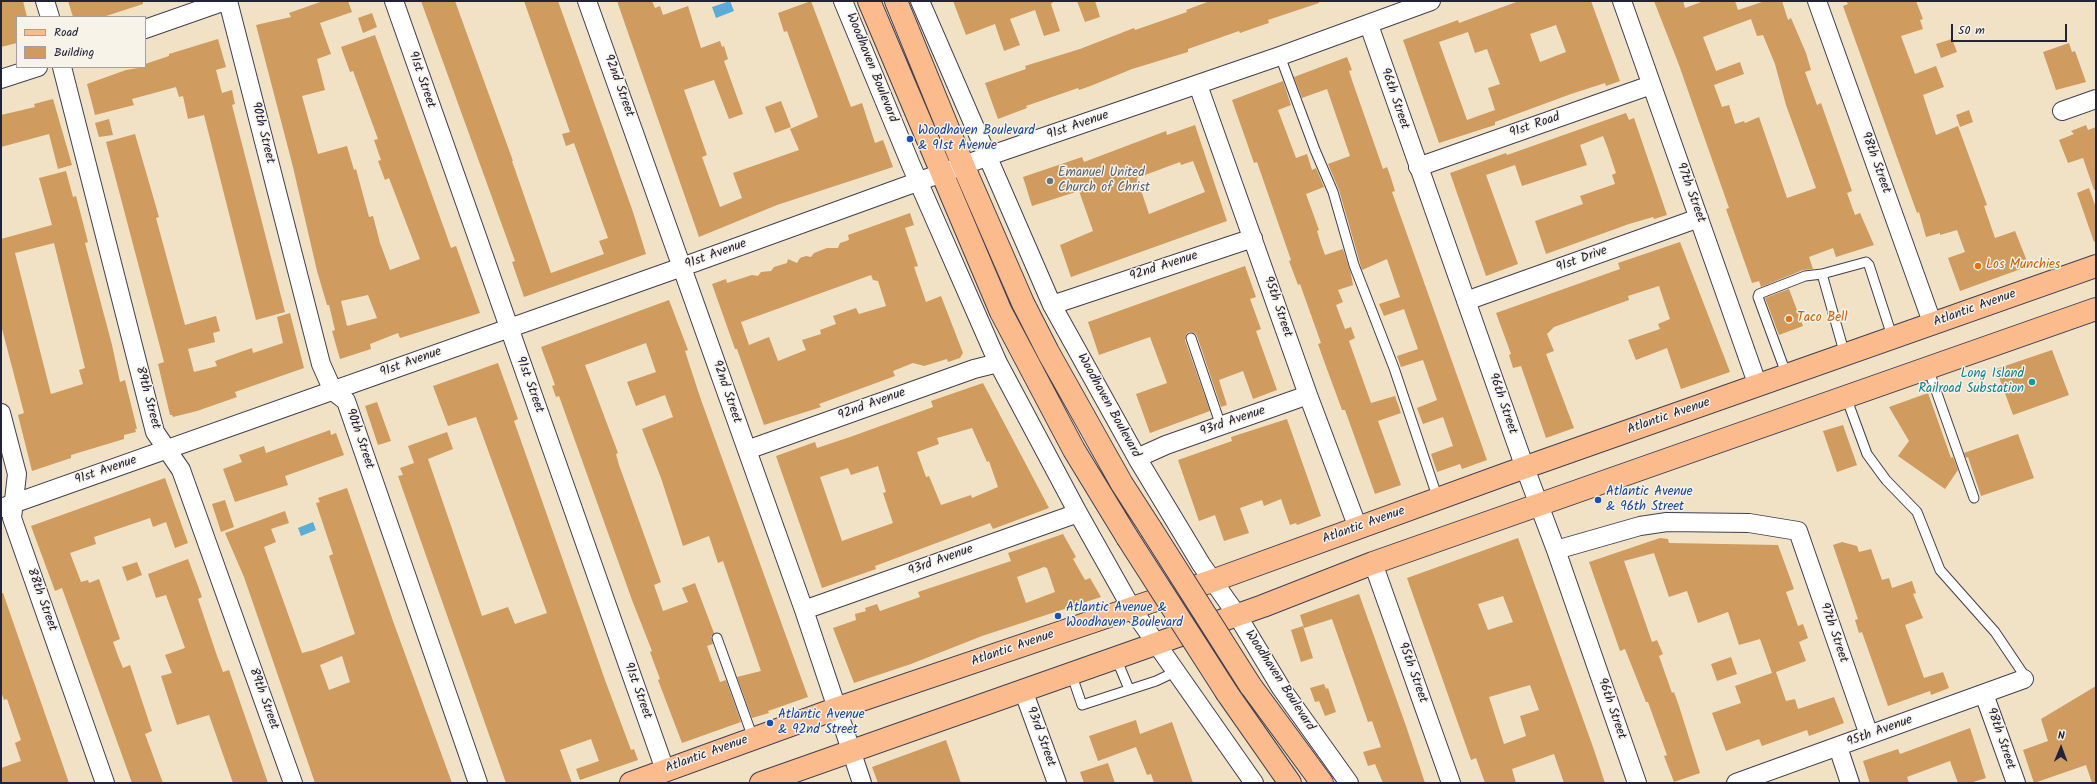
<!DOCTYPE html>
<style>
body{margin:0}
#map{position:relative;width:2097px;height:784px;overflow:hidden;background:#f1e2c6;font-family:Kalam,sans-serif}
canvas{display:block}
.frame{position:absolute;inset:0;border:2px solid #22223b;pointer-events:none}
.legend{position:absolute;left:16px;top:16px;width:130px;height:52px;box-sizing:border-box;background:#f7f3e8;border:1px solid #a29fa3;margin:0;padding:5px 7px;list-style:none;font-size:12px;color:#22223b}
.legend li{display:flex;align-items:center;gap:8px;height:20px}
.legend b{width:20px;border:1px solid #a29fa3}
.north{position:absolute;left:2041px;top:728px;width:40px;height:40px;-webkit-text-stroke:3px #f7f3e8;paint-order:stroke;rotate:1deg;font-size:11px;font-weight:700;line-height:16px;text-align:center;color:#22223b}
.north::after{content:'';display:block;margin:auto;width:14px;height:18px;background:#22223b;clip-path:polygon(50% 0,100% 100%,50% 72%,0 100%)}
.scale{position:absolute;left:1951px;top:24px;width:116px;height:18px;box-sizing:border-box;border:2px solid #22223b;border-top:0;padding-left:5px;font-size:12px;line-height:14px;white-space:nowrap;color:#22223b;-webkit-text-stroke:3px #f7f3e8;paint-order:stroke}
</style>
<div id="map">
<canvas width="2097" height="784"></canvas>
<div class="frame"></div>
<ul class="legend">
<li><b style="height:5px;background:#fbbb8d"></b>Road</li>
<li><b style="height:11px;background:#cf9b5e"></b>Building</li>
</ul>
<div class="north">N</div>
<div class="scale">50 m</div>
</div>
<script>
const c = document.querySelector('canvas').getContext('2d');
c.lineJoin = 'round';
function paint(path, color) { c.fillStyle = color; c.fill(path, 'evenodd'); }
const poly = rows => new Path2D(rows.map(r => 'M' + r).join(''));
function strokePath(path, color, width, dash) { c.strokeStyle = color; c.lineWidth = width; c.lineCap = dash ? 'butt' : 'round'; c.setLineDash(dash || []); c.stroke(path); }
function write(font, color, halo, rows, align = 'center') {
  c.font = font + ' Kalam,sans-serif'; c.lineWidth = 3; c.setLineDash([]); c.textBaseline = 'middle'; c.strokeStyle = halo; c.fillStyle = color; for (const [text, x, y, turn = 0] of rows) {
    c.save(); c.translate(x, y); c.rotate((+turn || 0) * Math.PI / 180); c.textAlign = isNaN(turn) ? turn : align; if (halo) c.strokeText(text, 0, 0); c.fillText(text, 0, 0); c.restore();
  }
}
paint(poly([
 [730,1,734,11,716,18,712,7],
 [313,522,316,530,301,536,298,528]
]), '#5badd6');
paint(poly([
 [1,1,23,1,27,17,17,17,17,43,1,47],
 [68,1,143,1,143,4,103,17,73,17],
 [323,1,348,1,352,12,320,23,331,54,317,59,325,90,302,96,318,154,347,146,354,170,356,169,369,217,373,216,380,243,390,270,420,259,389,178,385,180,378,161,381,160,374,140,378,139,353,71,350,72,341,47,375,35,451,248,456,246,480,313,400,338,398,333,370,344,371,349,340,359,332,331,335,330,329,305,327,305,317,271,293,167,256,25,291,17,289,13],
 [368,295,377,318,347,326,341,301],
 [421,1,455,1,513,161,512,161,551,273,604,254,599,241,608,238,574,143,566,146,562,134,570,132,524,1,558,1,633,212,646,254,524,297,512,262,515,261,511,250],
 [617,1,652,1,655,8,660,6,663,15,688,6,701,48,720,41,722,47,724,46,728,59,724,61,743,114,729,119,714,80,684,90,707,155,702,157,720,207,742,198,733,173,799,150,790,129,818,117,787,31,784,32,778,13,811,1,851,107,862,103,875,143,883,140,893,167,777,205,699,237],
 [953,1,1054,1,1051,4,1060,31,1044,36,1035,10,1010,19,1020,45,1004,51,995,24,966,35],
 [1077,1,1095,1,1100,17,1085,22],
 [1210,1,1319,1,1319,3,1268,20,1269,23,1254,28,1240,33,1239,31,1188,49,1188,52,1132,69,1093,85,1079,90,1078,88,1026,106,1027,108,998,119,985,83,1026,69,1025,66,1080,49,1134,28,1135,30,1187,12,1186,10],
 [1519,1,1591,1,1620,81,1606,86,1605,83,1571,94,1495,122,1495,125,1439,143,1403,40,1458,20,1459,23],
 [1556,25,1566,52,1540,62,1530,34],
 [1468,32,1475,53,1487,49,1500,84,1488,88,1495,110,1467,120,1439,42],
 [1654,1,1683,1,1685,8,1704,1,1735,1,1738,10,1765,1,1782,1,1788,20,1791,18,1806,53,1811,70,1805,72,1817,105,1821,103,1852,191,1847,193,1855,215,1860,213,1874,245,1836,257,1833,248,1809,257,1813,269,1803,270,1761,287,1759,281,1752,283,1726,209,1729,208,1679,65],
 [1751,19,1757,36,1763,35,1775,64,1786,105,1816,188,1787,198,1759,117,1745,123,1744,121,1735,124,1729,105,1722,107,1714,85,1744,74,1740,62,1716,71,1703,37],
 [1846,1,1916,1,1923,19,1920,20,1923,29,1901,36,1915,74,1936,66,1944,87,1923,95,1936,135,1958,126,1987,205,1984,206,1995,238,2015,231,2029,266,1960,291,1948,258,1965,252,1957,230,1940,235,1940,233,1926,237,1919,212,1917,213,1843,6,1848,4],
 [372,13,377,27,363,33,358,18],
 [218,39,226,67,216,70,222,93,232,90,235,104,232,105,285,312,256,320,204,115,188,119,183,96,179,97,176,87,132,99,134,105,95,115,87,84,126,70,145,67,145,64,169,56,169,54],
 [1952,39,1957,52,1941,58,1936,44],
 [2069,43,2072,52,2075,51,2086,82,2056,90,2043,52],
 [1347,57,1352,70,1349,71,1353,83,1383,169,1387,167,1391,178,1395,191,1392,192,1487,460,1462,469,1460,464,1437,472,1431,454,1453,446,1443,417,1423,424,1417,408,1437,400,1423,360,1401,367,1397,356,1418,349,1404,309,1384,316,1379,304,1400,297,1387,259,1362,270,1360,263,1339,190,1328,164,1350,156,1327,89,1302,98,1294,77],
 [1283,81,1291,105,1278,110,1296,158,1307,154,1312,170,1316,168,1324,187,1306,194,1319,230,1317,231,1321,244,1325,255,1343,249,1351,274,1353,285,1338,290,1343,302,1336,305,1345,329,1351,327,1355,338,1349,341,1371,403,1395,396,1401,413,1378,421,1401,485,1375,494,1345,410,1342,410,1324,361,1318,344,1321,343,1300,284,1298,285,1289,261,1291,260,1257,162,1254,163,1232,100],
 [53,99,72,165,58,169,49,134,1,147,1,115,35,107,34,104],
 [781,101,791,127,775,133,765,107],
 [1969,110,1973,122,1960,127,1956,115],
 [1626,113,1629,120,1634,118,1667,215,1654,219,1653,217,1629,224,1546,254,1535,221,1583,204,1580,196,1615,184,1612,175,1616,173,1608,149,1603,136,1580,145,1587,165,1522,186,1515,165,1486,175,1518,264,1486,276,1450,173,1506,153,1507,155],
 [109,119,113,135,99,137,95,123],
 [1195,125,1227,221,1071,277,1060,245,1093,231,1079,191,1032,206,1023,177,1082,157,1084,162,1166,131,1167,135],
 [1193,161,1205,192,1149,214,1137,178,1180,162,1181,165],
 [2086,125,2088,130,2096,127,2096,190,2094,190,2083,158,2068,163,2059,140,2074,134,2071,131],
 [135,134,159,217,156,218,185,325,216,316,220,331,213,333,215,342,188,349,194,372,217,366,215,361,252,348,253,353,283,343,277,317,290,313,304,368,235,392,237,397,197,411,173,417,172,415,170,415,158,364,164,362,106,142],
 [66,171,73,197,76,196,88,242,85,243,112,345,120,382,125,380,137,429,135,429,136,432,124,435,124,439,71,455,71,458,32,471,18,415,24,413,1,325,1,239,52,225,39,178],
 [54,243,85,368,79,370,83,384,51,394,15,253],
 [2089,188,2096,208,2096,241,2094,242,2077,193],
 [910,213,914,225,905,228,918,266,914,267,926,302,941,296,963,353,960,358,948,362,947,359,924,366,913,363,893,371,895,376,819,404,821,407,815,409,764,425,737,349,735,349,712,284,726,279,727,283,752,275,758,276,761,272,771,271,774,267,787,263,788,259,797,263,800,258,806,256,811,257,814,253,827,248,838,248,840,243,849,240,848,235],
 [871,275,873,280,878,281,886,306,859,314,856,308,833,316,836,324,820,330,821,334,802,340,806,350,778,361,769,337,749,345,741,322],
 [1680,242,1730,372,1681,389,1667,348,1636,360,1628,340,1660,329,1658,324,1670,319,1659,286,1628,296,1629,300,1554,327,1547,334,1554,351,1546,354,1574,428,1546,438,1521,366,1513,368,1509,355,1511,354,1496,313,1620,269,1618,263],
 [1245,266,1256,297,1250,299,1261,329,1256,331,1277,390,1253,399,1243,371,1219,380,1227,405,1221,407,1197,336,1195,333,1189,332,1186,334,1185,340,1210,411,1150,433,1136,394,1167,383,1150,337,1099,355,1088,322],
 [1789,289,1803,326,1779,335,1765,298],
 [669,300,688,350,685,351,700,397,808,697,768,711,769,713,752,718,737,677,761,671,723,561,718,563,709,536,683,546,661,478,642,429,673,417,665,395,636,406,627,382,656,372,646,343,594,362,585,365,618,453,616,454,619,465,661,582,654,585,663,611,688,602,682,588,695,583,714,633,711,637,713,644,707,646,720,682,726,680,741,722,682,743,658,680,660,679,650,652,652,651,632,600,559,396,556,397,552,386,555,385,541,347],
 [2052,350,2069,395,2013,415,1996,369],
 [498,363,518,419,514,421,605,680,631,750,634,749,638,760,580,780,576,769,599,761,591,739,560,750,572,783,506,783,398,476,403,475,400,468,414,463,408,446,447,432,453,449,428,459,482,616,508,607,515,624,547,613,476,417,448,426,433,386],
 [983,383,1049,508,993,529,990,523,875,566,876,569,822,588,776,456,815,442,817,448,850,437,933,407,931,401],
 [972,428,987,462,989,461,998,487,972,498,971,495,941,505,929,476,926,477,917,452,939,444,937,438],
 [878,466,886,492,883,493,893,523,842,541,820,477,848,468,851,475],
 [1928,393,1951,458,1953,457,1958,470,1945,489,1898,456,1909,441,1889,407],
 [377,402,391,441,378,445,365,406],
 [1287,419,1321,516,1297,525,1296,523,1290,525,1281,499,1264,506,1262,500,1240,508,1249,533,1224,541,1215,515,1199,521,1178,460,1232,441,1231,437],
 [1843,425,1857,465,1837,472,1823,431],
 [330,430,331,435,336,433,344,455,285,476,288,485,235,502,223,469,242,462,239,455,264,446,266,453],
 [2018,434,2034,478,1981,496,1968,457,1966,458,1964,453],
 [165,478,188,543,175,548,166,522,153,527,150,518,94,537,96,544,70,553,81,582,88,580,89,583,99,579,120,639,113,642,118,656,123,668,130,665,152,731,145,734,163,783,132,783,62,588,55,591,31,526],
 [347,488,393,621,452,783,315,783,244,577,225,533,285,511,289,523,271,529,276,542,264,547,302,653,314,650,355,634,329,556,333,554,316,503,320,502,318,498],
 [342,656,350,682,329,690,320,665],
 [225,500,234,527,221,532,212,504],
 [1063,534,1076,557,1073,559,1085,580,1090,578,1101,597,982,636,911,664,854,683,833,628,856,620,855,614,866,611,865,608,877,604,880,611,920,597,918,592,1011,561,1008,553],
 [1044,567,1047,568,1055,592,1026,603,1017,577],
 [1518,538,1593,747,1605,783,1564,783,1554,754,1512,769,1516,783,1485,783,1476,758,1471,760,1447,692,1407,578],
 [1503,596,1513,622,1488,630,1478,604],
 [1530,685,1539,710,1520,716,1526,736,1504,744,1489,697],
 [1660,538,1668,539,1669,543,1778,545,1794,589,1786,592,1798,626,1803,624,1808,638,1799,642,1806,661,1776,672,1786,701,1795,699,1798,709,1834,697,1844,723,1809,736,1807,730,1762,746,1759,739,1726,751,1712,713,1741,703,1735,686,1772,673,1760,639,1739,645,1728,612,1698,623,1687,591,1669,597,1654,553,1624,561,1652,642,1657,640,1663,654,1659,656,1672,693,1674,692,1679,706,1700,773,1674,782,1664,756,1667,755,1648,702,1646,702,1625,649,1620,651,1589,562],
 [1842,542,1857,546,1859,552,1871,549,1882,580,1889,578,1892,588,1912,581,1916,593,1913,594,1923,618,1905,625,1924,678,1943,672,1949,688,1931,695,1930,691,1888,706,1862,632,1859,633,1855,620,1858,619,1833,545],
 [188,559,202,597,198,599,216,653,223,672,229,670,268,783,233,783,209,715,177,725,161,676,172,673,165,655,185,648,166,595,156,598,148,574],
 [137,562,142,575,127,581,122,567],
 [1,593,3,593,69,783,1,783,1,768,21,761,15,743,21,740,7,699,4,700,1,691],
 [1359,594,1406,726,1425,783,1383,783,1375,764,1368,766,1363,752,1381,747,1372,721,1368,722,1332,619,1304,628,1300,615],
 [1303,626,1313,658,1301,662,1291,630],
 [1731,657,1737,674,1717,681,1711,664],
 [1324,684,1326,689,1328,688,1336,712,1325,716,1319,701,1315,702,1310,688],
 [2096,686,2096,783,2092,783,2086,765,2034,783,2023,750,2048,741,2041,719],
 [1136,720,1140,734,1172,722,1193,783,1154,783,1151,774,1147,775,1136,747,1098,761,1089,736],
 [1970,728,1986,778,1970,783,1958,783,1950,761,1907,777,1909,783,1870,783,1863,761,1898,749,1900,754],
 [946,740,961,783,878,783,872,767],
 [1108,763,1115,783,1084,783,1080,772]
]), '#cf9b5e');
const lane = poly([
 [1280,56,1315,150,1333,192,1354,265,1394,368,1438,499],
 [1191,338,1221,426],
 [1845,355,1822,274,1866,262,1869,265,1893,339],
 [1928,368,1974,498],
 [1787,376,1758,297,1759,294,1805,276,1822,274],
 [1846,397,1867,454,1886,480,1917,512,1940,570,1995,632,2024,675,2024,679],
 [717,638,753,738],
 [1116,658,1129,689],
 [1071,673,1082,705,1156,681,1177,671]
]);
const street = poly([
 [45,1,50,17],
 [228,1,321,364,333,391,346,401,478,783],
 [394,1,665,770],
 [587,1,804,610,862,783],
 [843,1,911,165,998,363,1078,513,1132,609,1254,783],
 [920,1,1052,305,1137,458,1201,564,1237,615,1281,688,1349,783],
 [1622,1,1758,386],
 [1817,1,1933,325],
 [1369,25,1525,468,1556,550,1637,783],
 [145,29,225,1],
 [62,67,155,432,181,470,293,783],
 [1,79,38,67],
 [1198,85,1308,395,1358,528],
 [2062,111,2096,99],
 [1418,167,1651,85],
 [1466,301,1699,218],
 [1052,305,1253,238],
 [1,413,17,474,12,518,105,783],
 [747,450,974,369,998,363],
 [1137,458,1166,445,1308,395],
 [1,508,682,267,1000,152,1280,56,1431,1],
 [1556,550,1640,526,1667,522,1749,523,1798,531,1869,735],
 [1373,563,1451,783],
 [804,610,1078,513],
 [1023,690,1057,783],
 [1984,694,2016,783],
 [1838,747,1850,783],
 [1736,783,2024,679]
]);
const primary = poly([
 [869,1,1001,312,1074,450,1127,537],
 [896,1,963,165,1023,303,1048,352,1122,484,1151,529],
 [1250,685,1322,783],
 [1227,693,1290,783],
 [631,783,838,708,1212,581,1509,473,2096,266],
 [761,783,1263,606,1373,563,2096,309]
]);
strokePath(lane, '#413f50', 11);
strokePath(street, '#413f50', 20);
strokePath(primary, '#413f50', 24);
strokePath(lane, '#fff', 9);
strokePath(street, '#fff', 18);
strokePath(primary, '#fbbb8d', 22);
const primaryBridge = poly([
 [1151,529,1250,685],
 [1127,537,1227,693]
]);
strokePath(primaryBridge, '#413f50', 24, []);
strokePath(primaryBridge, '#fbbb8d', 22);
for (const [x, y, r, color] of [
 [910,139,4,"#1a4fb4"],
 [1050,181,4,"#6b7280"],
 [1978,266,4,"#e8710a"],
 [1789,319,4,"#e8710a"],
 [2032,382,4,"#0f9aa8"],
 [1598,500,4,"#1a4fb4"],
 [1058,616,4,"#1a4fb4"],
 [770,723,4,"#1a4fb4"]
]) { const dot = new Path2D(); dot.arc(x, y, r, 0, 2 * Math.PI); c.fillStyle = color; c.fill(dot); strokePath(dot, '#f7f3e8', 1.5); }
write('13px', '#22223b', '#f7f3e8', [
 ["Woodhaven Boulevard",871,68,68],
 ["91st Street",421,80,71],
 ["92nd Street",618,86,70],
 ["96th Street",1394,99,71],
 ["91st Avenue",1078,126,-19],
 ["91st Road",1535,126,-19],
 ["90th Street",262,133,76],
 ["98th Street",1875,163,70],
 ["97th Street",1690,193,70],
 ["91st Avenue",716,255,-20],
 ["91st Drive",1582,260,-20],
 ["92nd Avenue",1164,267,-18],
 ["95th Street",1277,307,71],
 ["Atlantic Avenue",1975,309,-20],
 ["91st Avenue",411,363,-20],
 ["91st Street",529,385,70],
 ["92nd Street",726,392,71],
 ["89th Street",147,398,75],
 ["96th Street",1502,404,71],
 ["92nd Avenue",872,405,-20],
 ["Woodhaven Boulevard",1108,406,61],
 ["Atlantic Avenue",1669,417,-19],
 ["93rd Avenue",1233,422,-19],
 ["90th Street",359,439,71],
 ["91st Avenue",106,471,-19],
 ["Atlantic Avenue",1364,526,-20],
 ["93rd Avenue",941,561,-20],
 ["88th Street",41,600,70],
 ["97th Street",1833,633,71],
 ["Atlantic Avenue",1013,649,-19],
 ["95th Street",1412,673,70],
 ["Woodhaven Boulevard",1279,681,57],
 ["91st Street",637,691,70],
 ["89th Street",263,699,70],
 ["96th Street",1611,709,71],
 ["95th Avenue",1880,732,-20],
 ["93rd Street",1040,737,70],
 ["98th Street",2000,739,71],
 ["Atlantic Avenue",707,755,-20]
]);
write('13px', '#164399', '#f7f3e8', [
 ["Woodhaven Boulevard",918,132],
 ["& 91st Avenue",918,147],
 ["Atlantic Avenue",1606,493],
 ["& 96th Street",1606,508],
 ["Atlantic Avenue &",1066,609],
 ["Woodhaven Boulevard",1066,624],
 ["Atlantic Avenue",778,716],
 ["& 92nd Street",778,731]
], 'left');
write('13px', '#5b616d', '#f7f3e8', [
 ["Emanuel United",1058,174],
 ["Church of Christ",1058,189]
], 'left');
write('13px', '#c56008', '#f7f3e8', [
 ["Los Munchies",1986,266],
 ["Taco Bell",1797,319]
], 'left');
write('13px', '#0d838f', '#f7f3e8', [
 ["Long Island",2024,375],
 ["Railroad Substation",2024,390]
], 'right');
</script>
